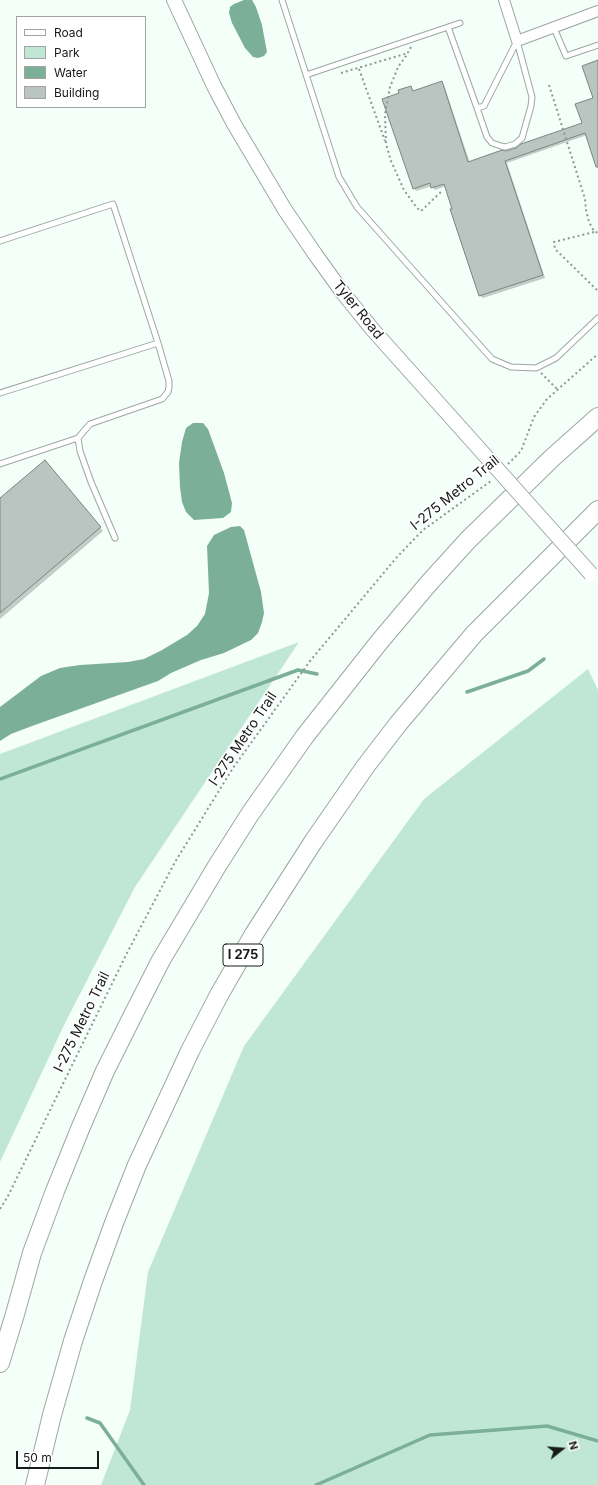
<!DOCTYPE html>
<style>
body{margin:0}
#map{position:relative;width:598px;height:1485px;overflow:hidden;background:#f4fff9;font-family:Inter,sans-serif}
canvas{display:block}
.legend{position:absolute;left:16px;top:16px;width:130px;height:92px;box-sizing:border-box;background:#fff;border:1px solid #a2a4a3;margin:0;padding:5px 7px;list-style:none;font-size:12px;color:#171b19}
.legend li{display:flex;align-items:center;gap:8px;height:20px}
.legend b{width:20px;border:1px solid #a2a4a3}
.north{position:absolute;left:542px;top:1429px;width:40px;height:40px;-webkit-text-stroke:3px #fff;paint-order:stroke;rotate:73deg;font-size:11px;font-weight:700;line-height:16px;text-align:center;color:#171b19}
.north::after{content:'';display:block;margin:auto;width:14px;height:18px;background:#171b19;clip-path:polygon(50% 0,100% 100%,50% 72%,0 100%)}
.scale{position:absolute;left:16px;top:1451px;width:83px;height:18px;box-sizing:border-box;border:2px solid #171b19;border-top:0;padding-left:5px;font-size:12px;line-height:14px;white-space:nowrap;color:#171b19;-webkit-text-stroke:3px #fff;paint-order:stroke}
</style>
<div id="map">
<canvas width="598" height="1485"></canvas>
<ul class="legend">
<li><b style="height:5px;background:#fff"></b>Road</li>
<li><b style="height:11px;background:#c0e7d5"></b>Park</li>
<li><b style="height:11px;background:#7caf98"></b>Water</li>
<li><b style="height:11px;background:#bac4c0"></b>Building</li>
</ul>
<div class="north">N</div>
<div class="scale">50 m</div>
</div>
<script>
const c = document.querySelector('canvas').getContext('2d');
c.lineJoin = 'round';
function paint(path, color) { c.fillStyle = color; c.fill(path, 'evenodd'); }
const poly = rows => new Path2D(rows.map(r => 'M' + r).join(''));
function strokePath(path, color, width, dash) { c.strokeStyle = color; c.lineWidth = width; c.lineCap = dash ? 'butt' : 'round'; c.setLineDash(dash || []); c.stroke(path); }
function write(font, color, halo, rows, align = 'center') {
  c.font = font + ' Inter,sans-serif'; c.lineWidth = 3.5; c.setLineDash([]); c.textBaseline = 'middle'; c.strokeStyle = halo; c.fillStyle = color; for (const [text, x, y, turn = 0] of rows) {
    c.save(); c.translate(x, y); c.rotate((+turn || 0) * Math.PI / 180); c.textAlign = isNaN(turn) ? turn : align; if (halo) c.strokeText(text, 0, 0); c.fillText(text, 0, 0); c.restore();
  }
}
paint(poly([
 [299,642,135,887,64,1025,0,1162,0,754],
 [588,669,598,690,598,1485,101,1485,130,1410,148,1272,244,1046,424,799]
]), '#c0e7d5');
paint(poly([
 [244,0,252,0,256,7,262,25,267,52,264,56,258,58,253,57,245,48,232,23,229,13,230,7,234,4],
 [193,423,203,423,208,429,224,473,232,503,231,512,223,518,194,520,186,512,182,502,180,487,179,463,182,442,186,428],
 [240,526,244,530,261,592,264,613,262,622,258,633,251,640,224,653,201,660,171,673,158,681,32,726,11,734,0,741,0,707,41,676,60,668,80,665,128,662,144,659,162,650,187,635,197,626,205,614,209,593,207,546,214,535,231,527]
]), '#7caf98');
paint(poly([
 [598,61,598,153,587,135,507,163,545,278,483,298,480,296,451,210,453,209,446,186,435,190,432,186,416,191,414,188,400,94,411,87,414,92,442,83,444,85,470,163,506,152,583,123,594,99],
 [48,465,103,531,0,619,0,500]
]), '#0003');
strokePath(poly([
 [467,692,528,671,544,659],
 [0,779,298,670,317,674],
 [87,1418,100,1423,144,1485],
 [316,1485,430,1435,547,1426,598,1441]
]), '#7caf98', 3.5);
const building = poly([
 [598,60,598,167,596,167,585,133,505,161,543,275,479,296,450,209,452,209,444,184,431,188,430,183,413,189,382,99,399,93,398,90,411,86,413,91,442,81,468,162,502,150,506,151,516,148,521,144,582,123,575,104,593,98,582,66,598,60],
 [45,460,101,527,0,613,0,498,45,460]
]);
paint(building, '#bac4c0');
strokePath(building, '#7c8580', 1);
const lane = poly([
 [282,0,339,177,357,207,492,359,511,367,536,368,556,358,598,318],
 [448,27,477,108,484,106,517,41],
 [554,28,566,56,598,45],
 [306,75,460,23],
 [477,108,487,137,492,143,501,146,505,147,515,144,522,138,531,106,532,97,517,41],
 [0,241,113,204,158,343,169,381,169,387,168,392,162,399,90,424,78,438,0,464],
 [0,393,158,343],
 [78,438,80,451,91,482,115,538]
]);
const street = poly([
 [504,0,517,41,598,11]
]);
const secondary = poly([
 [174,0,214,86,234,124,285,210,315,254,343,293,373,330,491,462]
]);
const highway = poly([
 [0,1363,15,1314,32,1253,55,1191,80,1129,105,1071,133,1015,161,960,217,866,250,814,305,736,380,641,429,583,468,540,552,458,598,417],
 [35,1485,52,1415,73,1341,93,1281,114,1223,137,1165,190,1051,219,995,254,934,313,842,365,767,398,724,474,634,598,510]
]);
strokePath(lane, '#9da7a2', 7);
strokePath(street, '#9da7a2', 12);
strokePath(secondary, '#9da7a2', 16);
strokePath(highway, '#9da7a2', 20);
strokePath(poly([
 [411,47,406,56,398,67,390,87,385,114,386,144,391,161,404,190,417,208,421,211,443,190],
 [359,69,385,141],
 [341,73,408,53],
 [549,85,585,199,586,210,589,222,594,231,598,233],
 [594,232,554,242,555,249,598,291],
 [541,373,558,390],
 [508,464,521,451,534,417,547,399,598,354],
 [0,1209,8,1196,127,953,175,862,233,768,310,661,397,557,423,530,491,481]
]), '#8f9793', 2, [2, 3]);
strokePath(lane, '#fff', 5);
strokePath(street, '#fff', 10);
strokePath(secondary, '#fff', 14);
strokePath(highway, '#fff', 18);
const secondaryBridge = poly([
 [491,462,591,574]
]);
strokePath(secondaryBridge, '#9da7a2', 16, []);
strokePath(secondaryBridge, '#fff', 14);
for (const [x, y, w] of [
 [243,955,40]
]) { const box = new Path2D(); box.roundRect(x - w / 2, y - 11, w, 22, 3); c.fillStyle = '#fff'; c.fill(box); strokePath(box, '#171b19', 1); }
write('bold 13px', '#171b19', null, [
 ["I 275",243,955]
]);
write('14px', '#171b19', '#fff', [
 ["Tyler Road",358,310,51],
 ["I-275 Metro Trail",455,493,-39],
 ["I-275 Metro Trail",243,739,-56],
 ["I-275 Metro Trail",82,1022,-64]
]);
</script>
